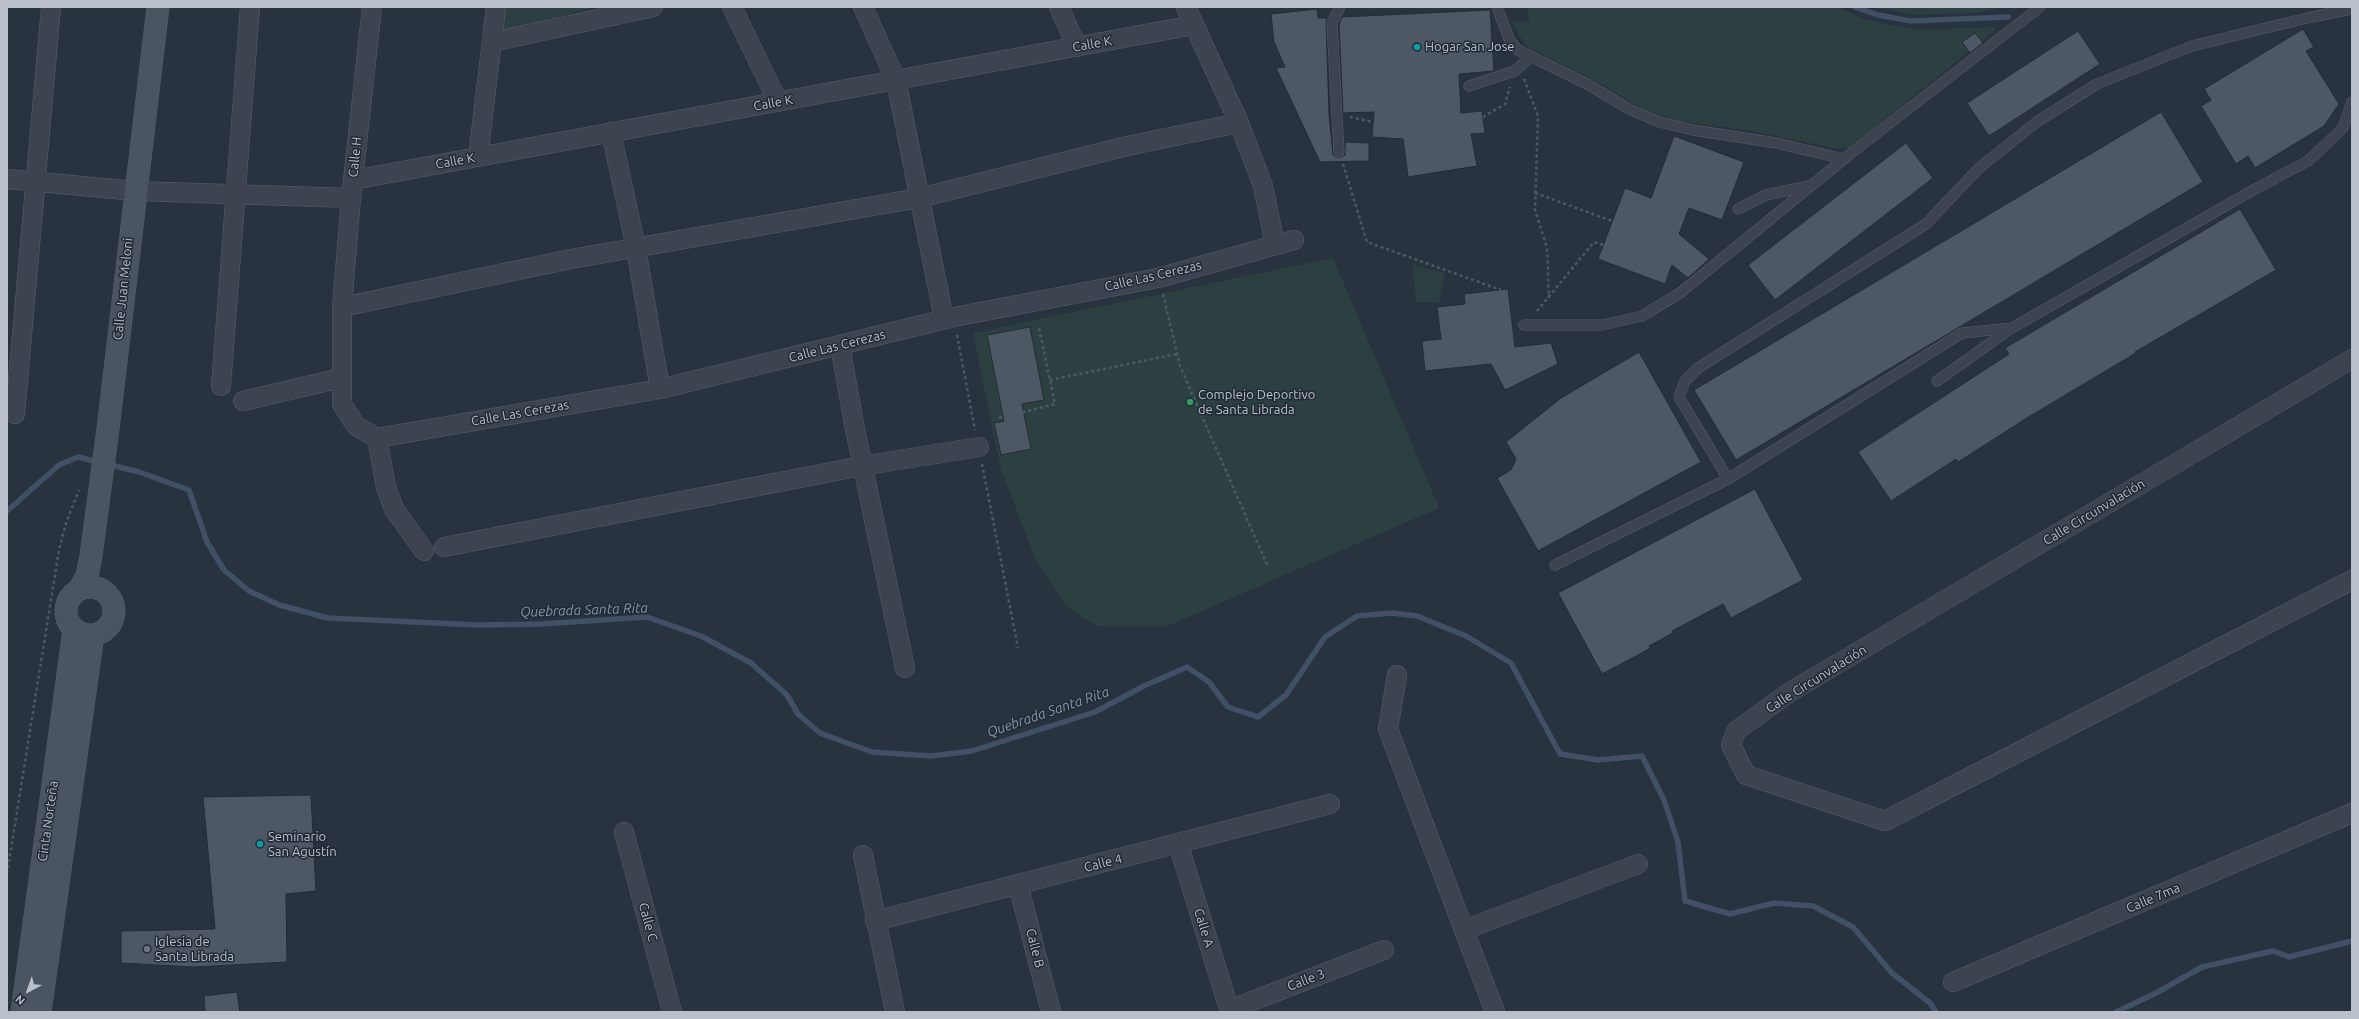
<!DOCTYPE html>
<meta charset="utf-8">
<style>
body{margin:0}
#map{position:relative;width:2359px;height:1019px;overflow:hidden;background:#29323f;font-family:Ubuntu,sans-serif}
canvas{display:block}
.frame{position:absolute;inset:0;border:8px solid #b9c0c9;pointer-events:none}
.north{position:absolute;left:8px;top:971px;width:40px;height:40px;-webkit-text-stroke:3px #212934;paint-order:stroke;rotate:221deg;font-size:11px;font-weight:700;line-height:16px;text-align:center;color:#b9c0c9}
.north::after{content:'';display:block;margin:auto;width:14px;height:18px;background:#b9c0c9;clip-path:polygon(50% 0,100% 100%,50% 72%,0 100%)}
</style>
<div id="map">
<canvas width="2359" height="1019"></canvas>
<div class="frame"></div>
<div class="north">N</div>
</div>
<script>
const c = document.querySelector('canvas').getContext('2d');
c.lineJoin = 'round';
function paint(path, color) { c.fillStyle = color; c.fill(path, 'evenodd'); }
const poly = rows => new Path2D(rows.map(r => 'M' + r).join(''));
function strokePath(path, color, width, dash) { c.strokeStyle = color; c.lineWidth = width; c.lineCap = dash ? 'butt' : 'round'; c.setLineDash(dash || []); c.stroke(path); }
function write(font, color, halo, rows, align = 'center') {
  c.font = font + ' Ubuntu,sans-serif'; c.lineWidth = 3; c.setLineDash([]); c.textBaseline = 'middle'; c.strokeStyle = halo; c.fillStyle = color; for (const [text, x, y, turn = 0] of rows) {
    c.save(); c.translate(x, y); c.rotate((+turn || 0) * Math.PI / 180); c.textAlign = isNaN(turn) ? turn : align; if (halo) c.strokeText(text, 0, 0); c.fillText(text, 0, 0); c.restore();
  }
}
paint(poly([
 [503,7,596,7,501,31],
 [1528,7,1837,7,1867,20,1917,30,1993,27,1997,29,1849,148,1834,148,1752,131,1678,121,1645,110,1602,84,1526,46,1511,21,1529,21],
 [1873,7,2002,7,1977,13,1916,15],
 [1333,258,1439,508,1165,627,1098,626,1074,612,1064,603,1036,560,1001,470,973,333],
 [1413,265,1445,273,1439,303,1416,302]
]), '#2c4041');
strokePath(poly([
 [1855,7,1878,15,1911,21,2008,17],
 [107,464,139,472,189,490,207,542,224,570,249,591,279,605,328,618,478,625,541,624,647,617,701,636,751,663,787,695,798,714,820,733,872,752,931,756,972,751,1095,712,1144,686,1187,667,1209,682,1228,707,1258,717,1286,695,1325,637,1357,616,1392,613,1417,616,1466,636,1511,663,1560,754,1598,760,1642,756,1664,800,1678,842,1685,901,1730,914,1774,903,1813,906,1853,927,1892,973,1930,1003,1936,1012],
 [7,511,59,465,78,457,98,462],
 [2116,1012,2156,993,2202,967,2273,951,2289,957,2352,941]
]), '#415066', 5.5);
const building = poly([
 [1317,9,1318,18,1327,18,1326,23,1329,114,1333,155,1339,158,1345,155,1345,142,1369,143,1369,161,1320,162,1276,68,1285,67,1274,42,1271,14,1317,9],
 [1490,10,1494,71,1459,74,1461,113,1482,111,1485,133,1471,134,1477,166,1408,177,1403,139,1372,137,1374,112,1343,113,1339,24,1342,17,1490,10],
 [2303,29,2314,47,2306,51,2339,104,2324,126,2255,168,2248,156,2236,164,2201,106,2211,100,2204,89,2303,29],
 [2078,31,2100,64,1989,136,1967,103,2078,31],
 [1975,33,1983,43,1970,53,1962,42,1975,33],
 [2161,112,2203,182,1736,460,1694,390,2161,112],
 [1674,136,1744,162,1722,220,1689,208,1679,234,1709,259,1688,278,1672,265,1665,284,1598,259,1625,188,1651,198,1674,136],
 [1906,143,1933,178,1775,300,1748,265,1906,143],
 [2240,209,2276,270,2135,352,2136,353,2030,416,1958,462,1956,459,1891,501,1858,452,2009,354,2005,348,2240,209],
 [1508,289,1515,347,1551,343,1558,364,1505,390,1491,364,1425,371,1422,341,1441,339,1437,307,1465,304,1464,294,1508,289],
 [1030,327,1044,400,1022,404,1031,449,1001,455,994,423,1004,421,987,335,1030,327],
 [1639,352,1701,462,1538,551,1497,478,1511,470,1516,459,1506,442,1561,398,1639,352],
 [1755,489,1803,580,1731,618,1723,604,1672,631,1673,633,1649,646,1651,648,1602,674,1558,593,1755,489],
 [311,795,316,891,286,894,287,962,194,967,121,963,121,931,215,929,203,797,311,795],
 [237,992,240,1012,205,1012,204,996,237,992]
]);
paint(building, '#4d5864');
strokePath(building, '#232b36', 1);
const lane = poly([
 [1497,7,1510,41,1518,50,1589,85,1629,109,1659,122,1693,130,1776,143,1844,159],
 [1469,86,1515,71,1530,57],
 [1339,152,1332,23,1340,7],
 [1738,209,1766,195,1809,186],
 [1524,325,1602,325,1642,316,1680,293,1850,154,2040,7],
 [1937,381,2010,329],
 [1728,479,1679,397,1685,381,1698,368,1926,224,1979,168,2038,121,2097,84,2192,46,2307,18,2352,9],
 [1555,565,1728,479,1962,333,2012,328,2255,189,2308,161,2343,128,2352,102]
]);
const street = poly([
 [372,7,351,198,342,307,342,404,356,426,377,438,386,487,394,509,424,551],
 [732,7,778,102],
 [863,7,896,80,944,319],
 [1059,7,1077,47],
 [1186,7,1239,123,1263,186,1275,244],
 [492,42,653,7],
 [611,132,636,248,660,389],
 [478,157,496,7],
 [7,179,135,191,351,198],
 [353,180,1194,25],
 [342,307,571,259,919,198,1127,146,1239,123],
 [840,346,855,429,905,668],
 [2352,359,1790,692,1736,731,1731,745,1746,775,1885,821,2352,580],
 [221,386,250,7],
 [243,401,341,378],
 [15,414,51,7],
 [377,438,660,389,954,317,1158,278,1294,240],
 [444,547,862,466,979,447],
 [1397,675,1388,729,1495,1012],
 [624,832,672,1012],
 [1178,843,1230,1012],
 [863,855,895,1012],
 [1018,884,1051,1012],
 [875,921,1330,804],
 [1464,930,1638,864],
 [1953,982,2352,813],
 [1229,1010,1384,950]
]);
const secondary = poly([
 '66 611a24 24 0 1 1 48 0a24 24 0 1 1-48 0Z',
 [80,588,87,576,91,556,108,429,158,7],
 [22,1012,74,630],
 [40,1012,93,635]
]);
strokePath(lane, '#575f69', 11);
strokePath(street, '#575f69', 20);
strokePath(secondary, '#575f69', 23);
strokePath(poly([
 [1524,79,1538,116,1535,210,1547,248,1549,298],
 [1350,117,1373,122],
 [1483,117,1505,104,1510,87],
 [1343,164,1367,242,1501,290],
 [1535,193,1612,221],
 [1163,294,1180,366,1268,567],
 [1537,311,1594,242,1603,245],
 [957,335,975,430],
 [1050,380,1177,354],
 [999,418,1055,404,1039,328],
 [982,464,1018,648],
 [7,874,59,550,66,523,79,490]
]), '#4b5c5f', 2.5, [3, 3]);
strokePath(lane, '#3d444f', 10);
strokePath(street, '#3d444f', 19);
strokePath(secondary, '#4b5461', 22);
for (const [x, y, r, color] of [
 [1417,47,4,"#0f9aa8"],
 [1190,402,4,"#2e9e5b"],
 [260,844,4,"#0f9aa8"],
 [147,949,4,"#6b7280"]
]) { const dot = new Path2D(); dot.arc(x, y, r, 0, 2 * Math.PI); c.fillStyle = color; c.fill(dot); strokePath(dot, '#212934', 1.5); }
write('13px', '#b9c0c9', '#212934', [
 ["Calle K",1092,44,-10],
 ["Calle K",773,103,-10],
 ["Calle H",355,157,-84],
 ["Calle K",455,161,-10],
 ["Calle Las Cerezas",1153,276,-13],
 ["Calle Juan Meloni",123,289,-84],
 ["Calle Las Cerezas",837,346,-14],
 ["Calle Las Cerezas",520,413,-10],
 ["Calle Circunvalación",2094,512,-31],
 ["Calle Circunvalación",1816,679,-32],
 ["Cinta Norteña",48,821,-82],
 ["Calle 4",1103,863,-14],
 ["Calle 7ma",2153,898,-23],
 ["Calle C",648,922,75],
 ["Calle A",1204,928,73],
 ["Calle B",1035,948,76],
 ["Calle 3",1306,980,-21]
]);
write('13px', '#b9c0c9', '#212934', [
 ["Hogar San Jose",1425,47],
 ["Complejo Deportivo",1198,395],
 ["de Santa Librada",1198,410],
 ["Seminario",268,837],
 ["San Agustín",268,852],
 ["Iglesia de",155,942],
 ["Santa Librada",155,957]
], 'left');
write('italic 14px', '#8496ad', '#212934', [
 ["Quebrada Santa Rita",584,610,-2],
 ["Quebrada Santa Rita",1048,712,-19]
]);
</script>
